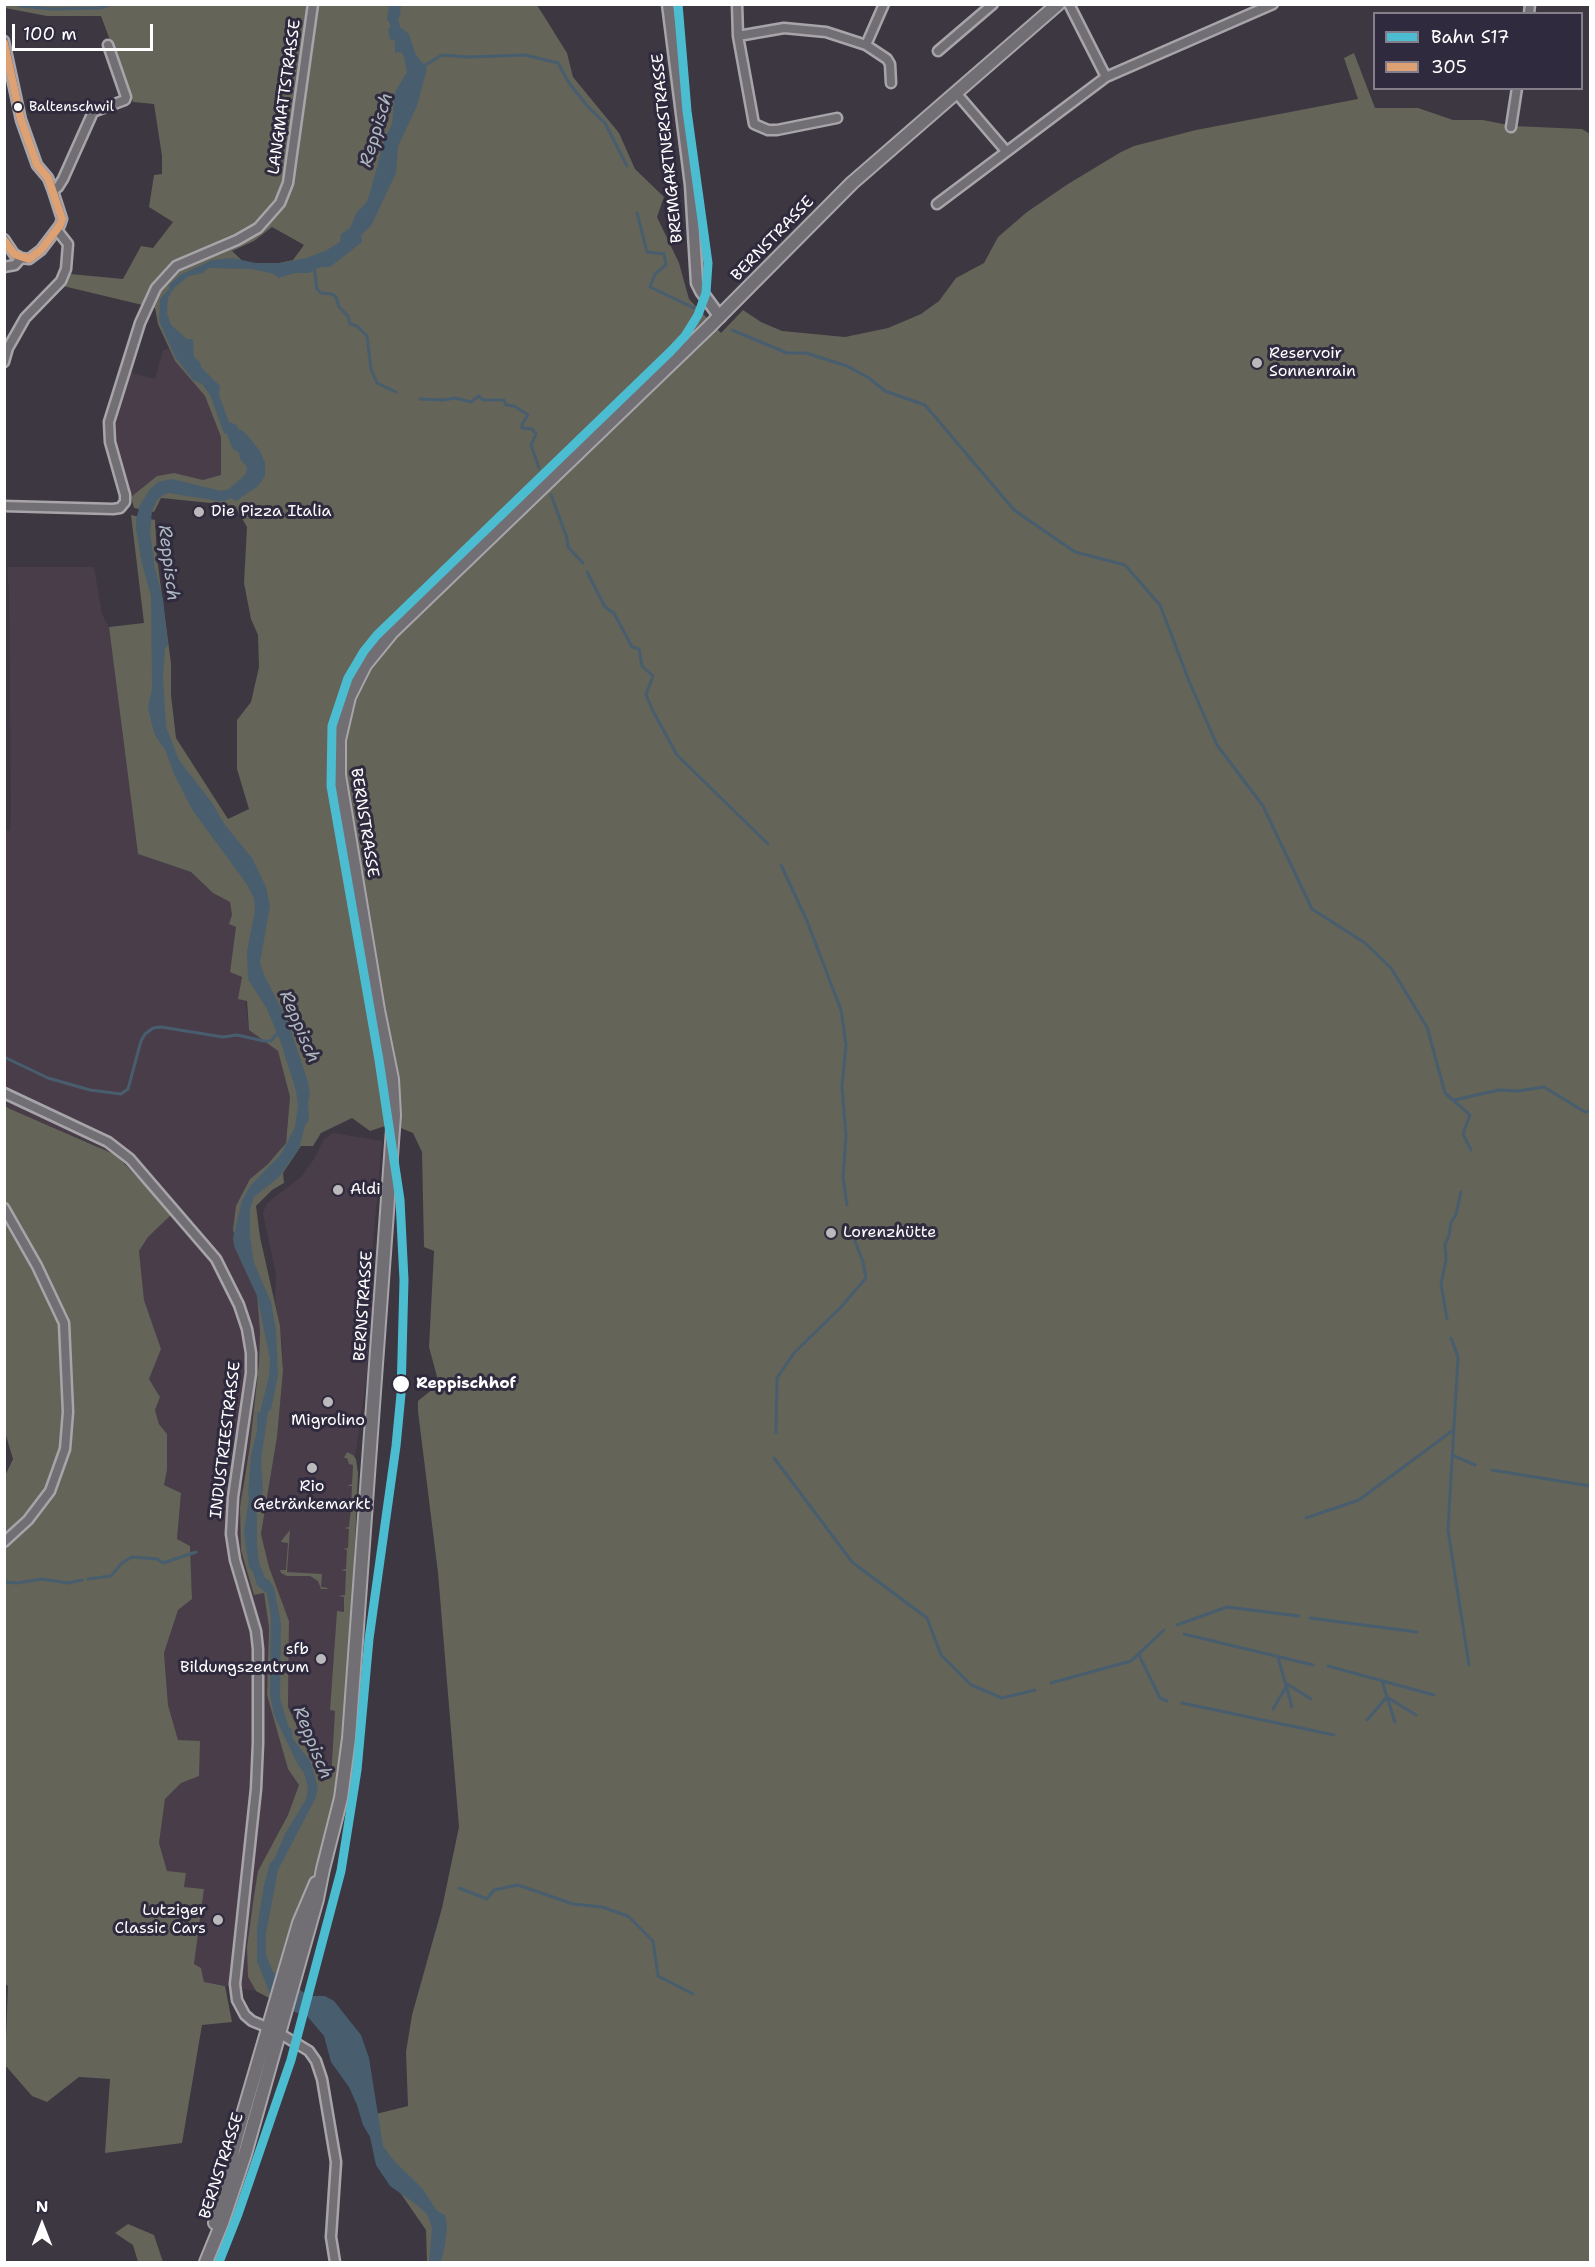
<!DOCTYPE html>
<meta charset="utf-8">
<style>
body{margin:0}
#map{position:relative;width:1595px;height:2267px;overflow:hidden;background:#3c3740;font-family:"Shantell Sans",sans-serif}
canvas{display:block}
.frame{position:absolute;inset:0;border:6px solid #fff;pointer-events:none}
.legend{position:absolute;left:1373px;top:12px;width:210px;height:78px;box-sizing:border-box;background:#2f2a3d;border:2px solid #827f8b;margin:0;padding:8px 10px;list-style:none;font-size:18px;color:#fff}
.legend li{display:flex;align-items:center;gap:12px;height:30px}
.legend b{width:30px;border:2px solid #827f8b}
.north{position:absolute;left:12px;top:2195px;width:60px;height:60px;-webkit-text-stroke:4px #2f2a3d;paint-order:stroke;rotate:0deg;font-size:16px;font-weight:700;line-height:24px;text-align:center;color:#fff}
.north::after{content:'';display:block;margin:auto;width:21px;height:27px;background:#fff;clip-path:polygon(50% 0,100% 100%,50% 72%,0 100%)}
.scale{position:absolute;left:12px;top:24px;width:141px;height:27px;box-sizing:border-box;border:3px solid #fff;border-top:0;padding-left:8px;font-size:18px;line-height:21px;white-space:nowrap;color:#fff;-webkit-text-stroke:4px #2f2a3d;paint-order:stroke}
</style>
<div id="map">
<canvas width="1595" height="2267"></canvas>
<div class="frame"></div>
<ul class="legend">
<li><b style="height:8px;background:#4cbdd1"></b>Bahn S17</li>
<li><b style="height:8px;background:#dda174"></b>305</li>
</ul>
<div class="north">N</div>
<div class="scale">100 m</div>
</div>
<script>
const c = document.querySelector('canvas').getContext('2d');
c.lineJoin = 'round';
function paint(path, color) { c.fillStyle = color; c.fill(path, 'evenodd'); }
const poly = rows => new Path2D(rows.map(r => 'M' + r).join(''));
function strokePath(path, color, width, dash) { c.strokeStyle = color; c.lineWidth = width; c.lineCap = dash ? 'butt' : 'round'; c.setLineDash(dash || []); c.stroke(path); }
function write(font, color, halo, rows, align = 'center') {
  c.font = font + ' "Shantell Sans",sans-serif'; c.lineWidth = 6; c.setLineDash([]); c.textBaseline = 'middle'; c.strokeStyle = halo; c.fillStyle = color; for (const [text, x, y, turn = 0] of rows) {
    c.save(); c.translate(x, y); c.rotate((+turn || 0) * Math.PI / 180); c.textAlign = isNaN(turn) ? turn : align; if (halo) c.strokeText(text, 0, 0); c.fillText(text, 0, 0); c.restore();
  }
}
paint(poly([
 [169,349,175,361,205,396,221,437,221,476,203,481,174,473,158,476,131,497,113,441,112,426,116,410,128,372,155,379,163,350],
 [7,567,94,567,102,614,109,627,138,854,191,872,213,893,230,902,237,927,230,971,242,977,249,1030,278,1051,290,1097,286,1143,268,1164,250,1179,240,1254,257,1295,260,1332,259,1363,250,1445,242,1483,254,1595,264,1593,269,1628,267,1695,288,1769,299,1785,288,1815,258,1871,248,1977,256,1991,204,1982,201,1968,194,1964,204,1889,184,1887,186,1873,167,1871,159,1843,165,1799,181,1783,200,1742,178,1740,168,1705,164,1653,178,1610,192,1599,190,1547,177,1539,181,1493,164,1485,167,1470,167,1434,159,1424,155,1410,160,1397,149,1379,161,1349,144,1300,139,1251,148,1237,172,1214,97,1146,8,1108,5,1104,4,830,10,831,11,812,9,593],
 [333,1133,382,1141,370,1279,373,1288,367,1374,354,1465,344,1612,337,1612,330,1710,335,1711,331,1777,321,1777,288,1707,289,1621,269,1567,261,1534,277,1437,283,1371,282,1342,275,1300,276,1275,263,1213,267,1203,301,1177,314,1159,324,1139]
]), '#493d4a');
paint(poly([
 [4,5,537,5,567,53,573,77,619,133,635,169,664,197,657,217,679,263,689,299,721,333,743,310,761,322,782,331,845,337,888,328,921,314,939,301,956,278,984,263,998,237,1027,212,1068,184,1121,152,1134,146,1196,130,1358,99,1344,58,1354,53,1375,108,1418,108,1453,120,1483,120,1513,126,1582,129,1590,134,1590,2262,427,2262,426,2230,385,2171,368,2116,408,2106,406,2052,412,2015,442,1908,459,1827,438,1573,418,1411,418,1401,439,1384,429,1347,434,1251,424,1247,422,1152,413,1133,391,1124,370,1131,352,1118,321,1133,313,1146,301,1146,283,1173,284,1183,272,1190,256,1206,260,1237,280,1326,283,1371,277,1437,261,1534,269,1567,289,1621,288,1707,321,1777,331,1777,335,1711,330,1710,337,1611,344,1612,344,1597,338,1596,345,1595,346,1571,341,1570,346,1569,347,1550,343,1549,348,1548,349,1529,344,1528,349,1527,351,1508,345,1507,351,1506,352,1486,347,1486,352,1484,353,1465,349,1464,347,1458,344,1458,347,1452,353,1455,356,1459,358,1473,352,1613,342,1745,336,1789,329,1826,316,1868,293,1928,281,1967,279,1966,269,1998,256,1991,248,1977,247,1947,254,1896,258,1871,288,1815,299,1785,288,1769,267,1695,269,1628,264,1593,254,1595,241,1550,240,1507,250,1445,259,1363,260,1332,257,1295,240,1254,233,1230,236,1206,250,1179,268,1164,286,1143,290,1097,278,1051,249,1030,247,1001,238,999,242,977,230,972,236,927,229,924,232,915,230,902,213,893,191,872,138,854,109,627,144,623,131,515,155,520,157,558,171,663,171,695,176,738,228,819,249,809,237,769,237,720,251,702,259,667,258,635,251,619,244,583,247,527,236,508,211,503,161,498,154,512,134,508,131,497,157,476,174,473,203,480,221,475,221,437,205,396,175,361,158,324,155,308,63,286,70,274,123,279,141,246,153,248,173,222,149,207,154,175,162,174,162,156,154,104,133,102,101,16,47,16,5,8],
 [272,227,304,245,293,260,251,269,232,251,254,241],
 [4,1104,8,1108,116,1155,172,1214,148,1237,139,1251,144,1300,161,1349,149,1379,160,1397,155,1410,159,1424,167,1434,167,1470,164,1485,181,1493,177,1539,190,1546,192,1599,178,1610,164,1653,168,1705,178,1740,200,1741,199,1776,181,1783,165,1799,159,1843,167,1871,186,1873,184,1887,204,1889,194,1964,201,1968,204,1982,225,1986,232,2022,202,2025,182,2143,105,2153,110,2079,79,2077,47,2102,32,2096,5,2065,8,1986,4,1983,4,1478,13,1459,4,1429],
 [290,1530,287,1572,322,1574,321,1587,328,1588,327,1589,321,1589,318,1581,310,1576,287,1576,281,1573,280,1570,286,1570,288,1543,281,1542,282,1540],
 [128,2224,154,2235,163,2262,138,2262,133,2245,115,2233]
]), '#646459');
paint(poly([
 [387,5,401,5,400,16,398,18,400,27,409,34,416,55,427,68,417,106,398,146,396,173,371,226,361,235,362,242,330,267,320,267,309,273,295,273,278,278,274,274,252,269,208,268,203,273,189,276,175,287,168,298,167,313,171,325,187,339,193,339,194,357,200,362,201,367,220,386,219,395,229,422,237,425,239,430,242,430,249,437,260,451,265,463,265,476,258,486,236,501,231,498,225,501,218,501,169,493,163,495,157,500,152,511,150,532,155,568,163,599,168,645,165,649,163,677,166,727,179,760,212,803,225,825,252,858,266,887,270,906,260,962,264,975,284,1014,292,1034,308,1082,310,1095,308,1101,309,1120,305,1125,299,1149,279,1177,254,1197,250,1209,250,1236,254,1263,271,1302,276,1331,278,1375,271,1409,268,1412,261,1460,263,1490,257,1506,257,1546,259,1563,265,1578,269,1580,274,1588,281,1624,280,1698,289,1728,291,1728,293,1739,310,1761,318,1787,316,1797,278,1870,266,1933,266,1955,273,1972,303,1992,311,1996,325,1996,334,2001,361,2035,369,2058,383,2146,395,2162,422,2188,437,2211,445,2215,447,2226,445,2245,441,2262,429,2262,432,2228,427,2214,417,2205,390,2186,376,2165,370,2137,363,2125,357,2105,349,2087,331,2062,324,2036,307,2016,295,2012,270,1994,257,1961,257,1928,264,1885,270,1863,275,1858,285,1834,306,1799,308,1788,304,1773,298,1765,274,1715,270,1694,271,1617,267,1594,257,1585,253,1572,249,1567,245,1542,244,1531,249,1498,248,1493,251,1455,257,1430,257,1413,260,1412,269,1376,270,1359,257,1296,234,1246,233,1238,242,1200,251,1185,281,1154,295,1127,298,1106,296,1091,281,1043,267,1009,248,979,247,952,255,910,254,898,246,883,193,811,174,774,165,749,162,746,154,733,148,708,152,688,151,596,142,564,136,529,136,519,140,505,150,489,158,482,172,479,221,491,229,489,246,474,247,467,240,459,239,453,232,448,227,434,224,433,210,395,202,384,193,380,175,357,159,321,160,299,169,289,169,285,180,275,212,260,232,258,256,263,281,263,307,258,327,250,340,242,341,234,350,228,357,212,366,203,369,196,385,138,392,124,395,92,407,72,404,57,401,52,395,53,395,41,390,39,388,29,391,26,387,19,389,7]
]), '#485e6e');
strokePath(poly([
 [20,6,52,9,100,8,112,4],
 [422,67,442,55,469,57,525,55,558,63,569,83,589,108,605,123,627,166],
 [637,213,647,252,664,254,666,265,655,274,650,287,694,308],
 [314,267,317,289,321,293,332,294,336,297,339,307,348,316,350,324,357,326,367,336,371,369,377,383,396,392],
 [732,330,787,353,806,353,847,366,869,378,885,391,925,405,1014,510,1075,552,1125,565,1160,605,1189,681,1217,745,1263,806,1312,909,1365,943,1391,968,1427,1027,1445,1093,1470,1115,1463,1134,1471,1150],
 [420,399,443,400,455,398,471,402,479,396,483,400,504,400,506,405,514,406,528,415,522,424,522,428,532,429,536,434,531,445,539,468],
 [551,495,567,538,568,547,583,563],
 [587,572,605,607,614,613,632,647,639,649,642,666,653,676,646,695,653,711,677,755,768,844],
 [781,865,807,921,841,1010,846,1045,842,1086,846,1136,843,1177,847,1205],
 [4,1057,48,1078,90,1090,121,1094,128,1089,141,1041,145,1034,153,1028,161,1027,223,1037,237,1035,264,1041,271,1041,278,1032],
 [1454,1100,1499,1090,1518,1091,1544,1087,1585,1112,1590,1111],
 [1447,1319,1441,1284,1446,1260,1445,1244,1449,1236,1451,1222,1456,1215,1461,1192],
 [1451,1338,1458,1357,1448,1530,1469,1665],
 [776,1433,777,1378,794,1353,841,1307,866,1278,863,1262,853,1236,853,1229],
 [1452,1455,1475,1465],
 [774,1458,852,1562,927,1618,941,1655,971,1685,1002,1698,1035,1690],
 [1492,1470,1590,1486],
 [1306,1518,1359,1500,1452,1431],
 [88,1579,111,1576,122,1563,132,1557,157,1559,163,1563,196,1552],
 [4,1582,17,1583,42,1579,68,1583,82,1580],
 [1310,1618,1417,1632],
 [1177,1625,1227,1607,1299,1616],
 [1184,1634,1313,1665],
 [1139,1655,1160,1698,1167,1701],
 [1278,1657,1292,1707],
 [1328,1666,1434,1695],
 [1382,1681,1395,1722],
 [1051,1683,1131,1661,1164,1630],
 [1287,1684,1311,1699],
 [1182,1703,1334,1735],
 [1273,1709,1286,1687],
 [1367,1720,1387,1697,1416,1715],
 [459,1888,487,1899,494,1890,518,1885,573,1904,602,1907,628,1916,653,1941,658,1976,693,1994]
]), '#485e6e', 3);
const minor = poly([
 [737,4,738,36,754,124,768,130,777,130,837,118],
 [1069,4,1106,77],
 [1529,14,1530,4],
 [738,36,784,28,826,32,866,45,887,59,890,64,891,83],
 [4,41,21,120,37,165,48,178,53,191,62,219,60,225,41,250,29,259,21,258,14,254,4,239],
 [866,45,884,4],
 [938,51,993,4],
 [957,94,1006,151],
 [1511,127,1517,88],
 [53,191,58,187,63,179,93,112,125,100,126,97,108,45],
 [937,204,1106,77,1273,4],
 [4,267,15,265,21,258],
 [4,362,8,348,25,318,61,281,66,269,68,244,57,230],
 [4,506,113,509,120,508,125,502,125,495,110,442,109,422,140,323,156,288,176,266,237,240,258,228,280,203,288,183,291,161,313,4],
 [4,1093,108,1142,130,1159,216,1259,239,1305,247,1329,251,1353,251,1373,233,1497,231,1534,235,1560,256,1631,258,1649,258,1743,256,1789,235,1984,237,2000,245,2015,252,2021,269,2028],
 [4,1208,37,1266,64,1323,68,1412,65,1449,50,1491,28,1520,4,1542],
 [279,2033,309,2051,316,2061,322,2079,336,2162,331,2237,335,2262]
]);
const secondary = poly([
 [668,4,691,185,697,283,701,291,720,317]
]);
const primary = poly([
 [215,2223,237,2135,299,1923,316,1883],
 [206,2262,222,2223,245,2154,317,1899,323,1869,341,1798,349,1738,394,1115,392,1079,378,1010,339,775,339,740,349,697,365,665,392,632,709,327,852,183,1058,4]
]);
strokePath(minor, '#a7a5a9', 13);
strokePath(secondary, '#a7a5a9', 15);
strokePath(primary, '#a7a5a9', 16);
strokePath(minor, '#716f74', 8);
strokePath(secondary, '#716f74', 10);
strokePath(primary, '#716f74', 12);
strokePath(poly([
 [4,43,21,120,37,165,48,178,62,219,60,225,41,250,29,259,14,254,4,240]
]), '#dda174', 8);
strokePath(poly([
 [219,2262,238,2214,291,2060,341,1871,357,1770,369,1639,396,1446,401,1394,404,1280,400,1200,379,1060,331,786,332,726,348,678,364,651,377,635,671,351,685,336,698,315,706,293,708,263,687,111,678,4]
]), '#4cbdd1', 9);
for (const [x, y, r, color] of [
 [18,107,5,"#fff"],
 [1257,363,6,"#bbb9bc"],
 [199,512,6,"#bbb9bc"],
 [338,1190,6,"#bbb9bc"],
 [831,1233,6,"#bbb9bc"],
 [401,1384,9,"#fff"],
 [328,1402,6,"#bbb9bc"],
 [312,1468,6,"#bbb9bc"],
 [321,1659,6,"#bbb9bc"],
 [218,1920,6,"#bbb9bc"]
]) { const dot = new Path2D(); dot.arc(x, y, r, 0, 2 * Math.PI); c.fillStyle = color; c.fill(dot); strokePath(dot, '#2f2a3d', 2); }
write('14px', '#fff', '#2f2a3d', [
 ["Baltenschwil",29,107]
], 'left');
write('16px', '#fff', '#2f2a3d', [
 ["LANGMATTSTRASSE",285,97,-82],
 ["BREMGARTNERSTRASSE",668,148,-96],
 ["BERNSTRASSE",773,239,-46],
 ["BERNSTRASSE",364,823,81],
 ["BERNSTRASSE",364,1306,-86],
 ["INDUSTRIESTRASSE",226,1440,-83],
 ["BERNSTRASSE",222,2166,-72]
]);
write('16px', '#fff', '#2f2a3d', [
 ["Reservoir",1269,354],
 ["Sonnenrain",1269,372],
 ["Die Pizza Italia",211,512],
 ["Aldi",350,1190],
 ["Lorenzhütte",843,1233],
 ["Migrolino",328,1421,"center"],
 ["Rio",312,1487,"center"],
 ["Getränkemarkt",312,1505,"center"],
 ["sfb",309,1650,"right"],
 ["Bildungszentrum",309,1668,"right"],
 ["Lutziger",206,1911,"right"],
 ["Classic Cars",206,1929,"right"]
], 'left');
write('bold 16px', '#fff', '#2f2a3d', [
 ["Reppischhof",416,1384]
], 'left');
write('italic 18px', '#adb8c0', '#2f2a3d', [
 ["Reppisch",377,130,-73],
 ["Reppisch",168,563,83],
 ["Reppisch",299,1027,67],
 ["Reppisch",312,1743,68]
]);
</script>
